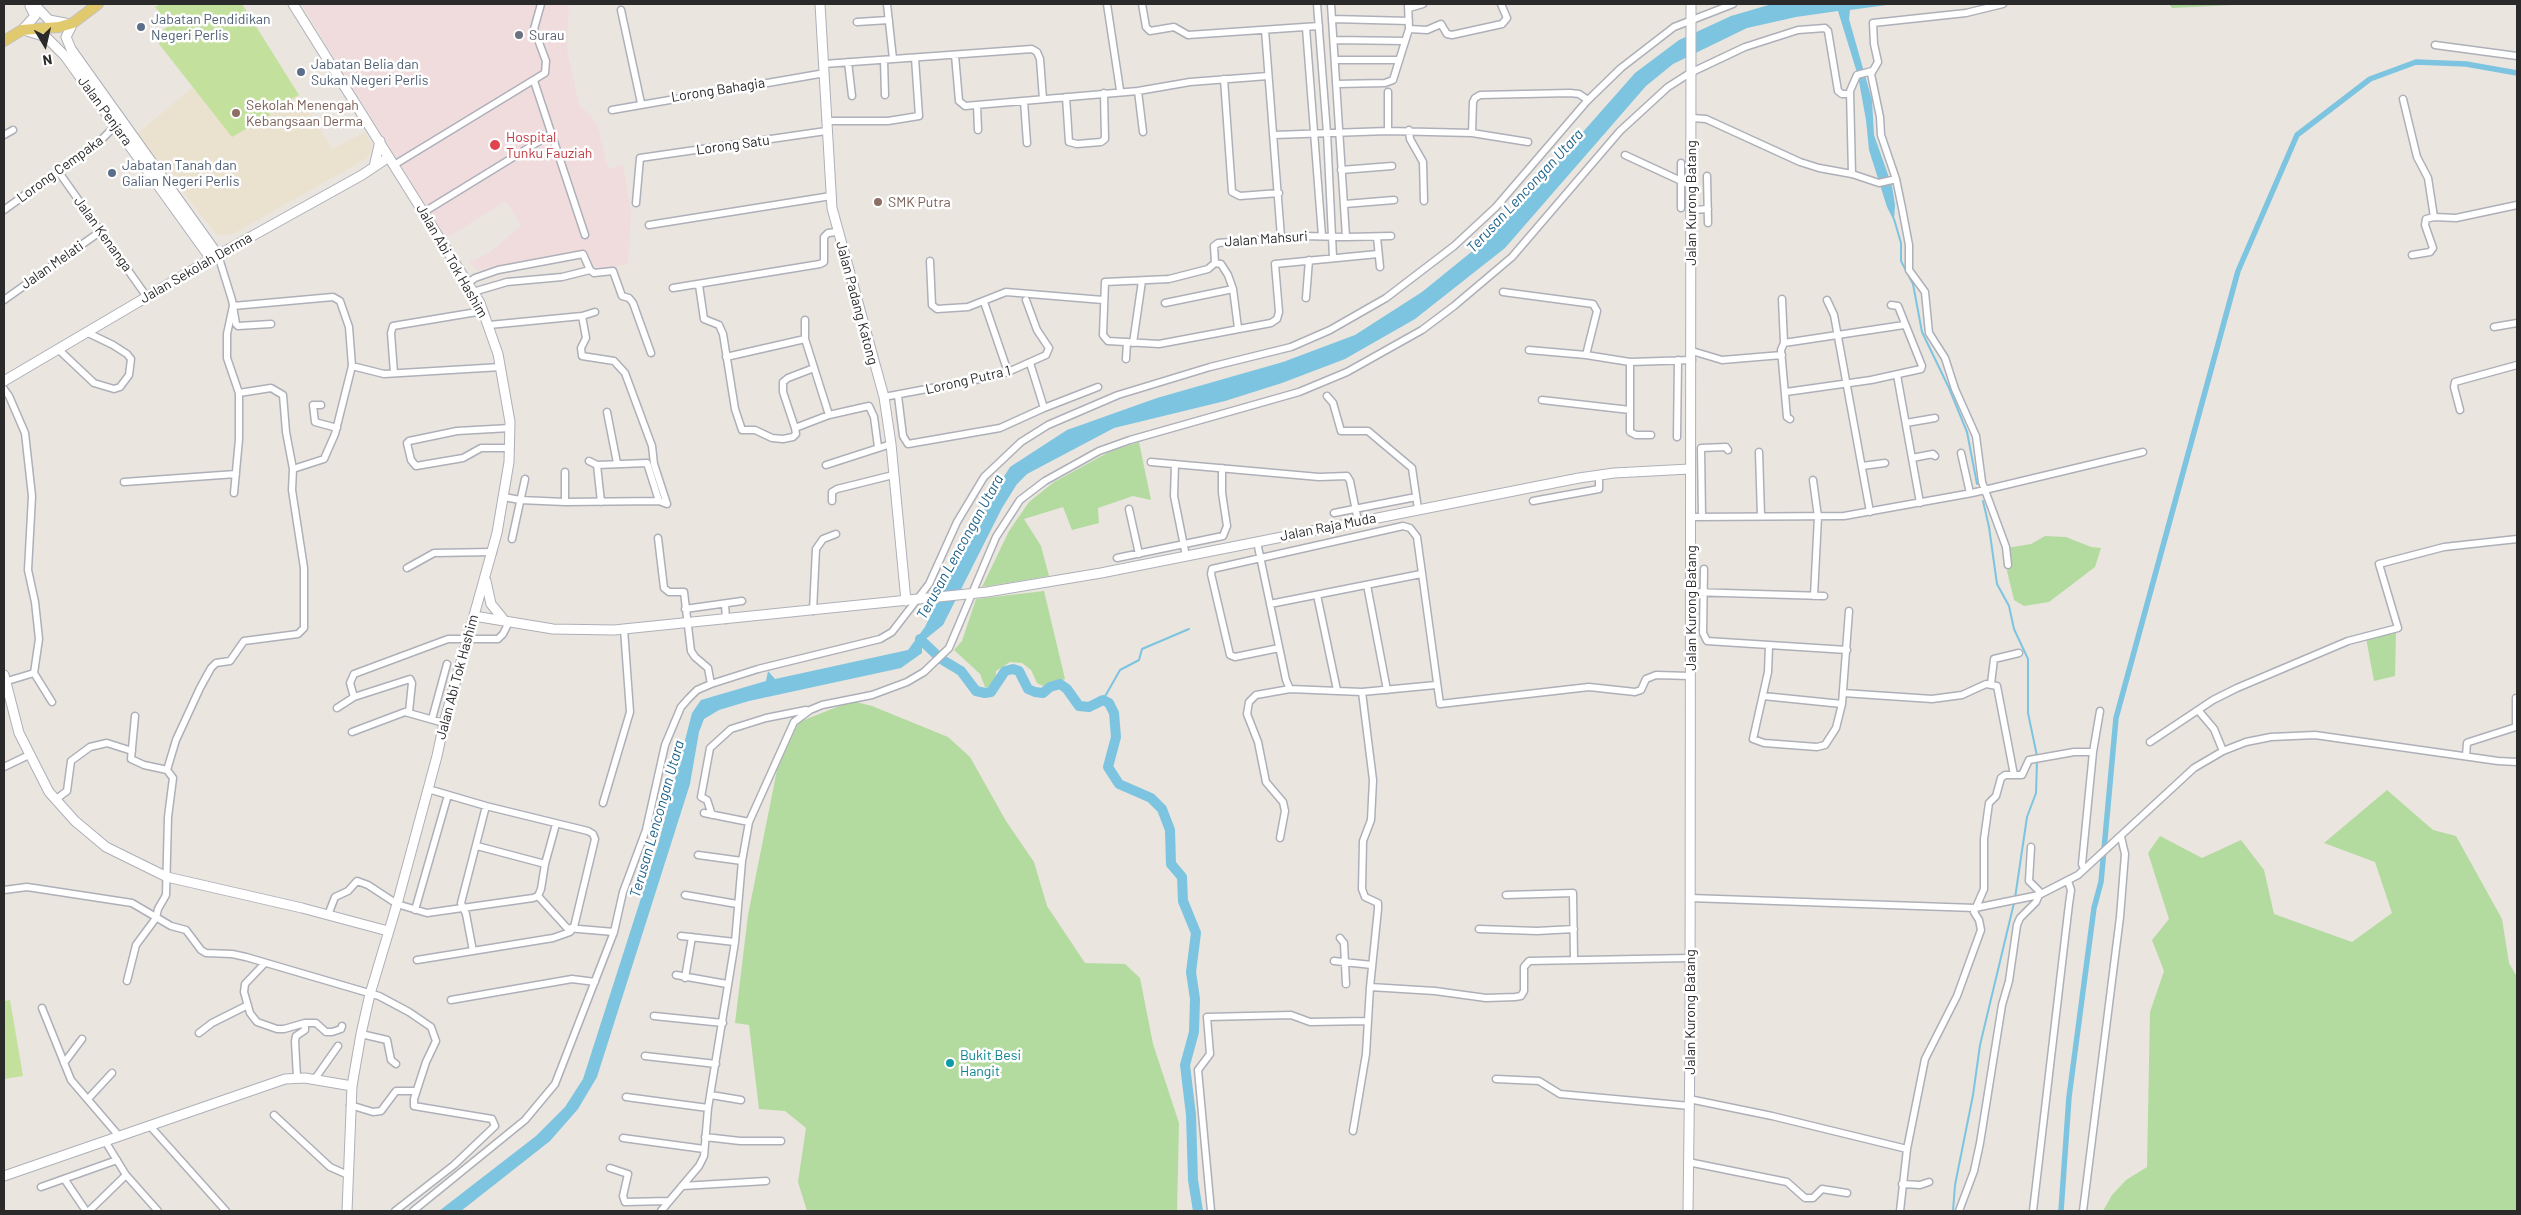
<!DOCTYPE html>
<style>
body{margin:0}
#map{position:relative;width:2521px;height:1215px;overflow:hidden;background:#eae5de;font-family:Barlow,sans-serif}
canvas{display:block}
.frame{position:absolute;inset:0;border:5px solid #2a2a2a;pointer-events:none}
.north{position:absolute;left:20px;top:20px;width:50px;height:50px;-webkit-text-stroke:4px #fff;paint-order:stroke;rotate:171deg;font-size:14px;font-weight:700;line-height:20px;text-align:center;color:#2a2a2a}
.north::after{content:'';display:block;margin:auto;width:18px;height:22px;background:#2a2a2a;clip-path:polygon(50% 0,100% 100%,50% 72%,0 100%)}
</style>
<div id="map">
<canvas width="2521" height="1215"></canvas>
<div class="frame"></div>
<div class="north">N</div>
</div>
<script>
const c = document.querySelector('canvas').getContext('2d');
c.lineJoin = 'round';
function paint(path, color) { c.fillStyle = color; c.fill(path, 'evenodd'); }
const poly = rows => new Path2D(rows.map(r => 'M' + r).join(''));
function strokePath(path, color, width, dash) { c.strokeStyle = color; c.lineWidth = width; c.lineCap = dash ? 'butt' : 'round'; c.setLineDash(dash || []); c.stroke(path); }
function write(font, color, halo, rows, align = 'center') {
  c.font = font + ' Barlow,sans-serif'; c.lineWidth = 5; c.setLineDash([]); c.textBaseline = 'middle'; c.strokeStyle = halo; c.fillStyle = color; for (const [text, x, y, turn = 0] of rows) {
    c.save(); c.translate(x, y); c.rotate((+turn || 0) * Math.PI / 180); c.textAlign = isNaN(turn) ? turn : align; if (halo) c.strokeText(text, 0, 0); c.fillText(text, 0, 0); c.restore();
  }
}
paint(poly([
 [162,4,242,4,332,149,365,132,372,145,369,157,231,235,217,235,137,134,193,87,159,44,158,34,170,25,155,7]
]), '#eae2cf');
paint(poly([
 [301,4,569,4,567,49,579,105,592,117,598,127,608,169,623,165,631,213,628,264,599,270,592,266,586,251,478,271,470,262,488,254,521,226,506,201,446,238]
]), '#f0dcdd');
paint(poly([
 [2169,4,2233,4,2233,5,2172,8],
 [1139,442,1151,500,1133,496,1098,508,1099,523,1072,530,1063,507,1024,519,1041,546,1049,576,982,587,1009,531,1029,502,1054,482,1109,452],
 [2045,536,2066,537,2091,547,2101,548,2095,567,2049,602,2024,606,2014,600,2007,571,2009,562,2007,548,2031,544],
 [1044,591,1065,679,1045,687,1037,683,1031,670,1022,663,1010,662,996,671,995,688,985,687,980,674,954,650,962,641,976,599],
 [2396,631,2395,676,2374,681,2366,638],
 [852,701,872,706,948,737,970,757,1006,821,1034,862,1047,906,1085,963,1125,964,1140,978,1153,1044,1179,1123,1177,1211,807,1211,798,1182,806,1128,785,1111,759,1109,749,1025,735,1023,748,915,777,770,799,722],
 [2387,790,2433,830,2456,836,2502,919,2509,963,2517,977,2517,1211,2103,1211,2112,1195,2126,1180,2147,1167,2150,1012,2164,971,2152,940,2169,919,2148,853,2160,836,2202,858,2241,840,2264,870,2274,914,2352,942,2392,913,2375,862,2324,843]
]), '#b3dba0');
paint(poly([
 [162,4,242,4,299,95,268,110,270,115,232,137,159,44,158,34,170,25,155,7],
 [10,1000,23,1076,4,1079,4,1001]
]), '#c3e19d');
paint(poly([
 [1772,4,1894,4,1850,10,1849,19,1872,100,1874,135,1892,186,1895,205,1894,221,1887,207,1869,150,1866,120,1858,76,1838,11,1796,17,1747,28,1673,64,1646,86,1505,248,1415,319,1345,359,1282,383,1225,401,1114,428,1027,474,1017,484,1002,508,943,625,922,642,922,653,901,668,749,701,719,710,704,719,699,732,690,784,597,1077,578,1109,550,1141,461,1211,439,1211,536,1136,565,1107,583,1079,658,845,692,713,701,700,766,681,768,671,775,679,908,650,925,627,978,518,1010,467,1067,430,1157,398,1283,362,1355,335,1422,292,1491,236,1635,73,1679,40,1731,16]
]), '#7dc4e1');
strokePath(poly([
 [1894,219,1901,243,1901,261,1913,284,1922,332,1949,388,1967,432,1977,484],
 [1983,501,1989,527,1997,584,2009,606,2014,629,2028,659,2028,713,2037,756],
 [1103,700,1120,670,1139,660,1142,649,1189,629],
 [2015,898,2027,817,2036,793,2037,761],
 [1953,1211,1955,1185,1973,1095,1980,1045,2014,903]
]), '#7dc4e1', 2);
strokePath(poly([
 [2061,1211,2069,1097,2094,908,2101,882,2116,718,2238,271,2297,135,2370,79,2416,62,2466,64,2517,73]
]), '#7dc4e1', 5.5);
strokePath(poly([
 [920,639,941,659,961,671,976,691,985,693,991,692,1005,671,1013,669,1019,671,1028,689,1035,692,1043,693,1050,687,1060,684,1067,689,1079,706,1089,707,1103,700,1109,703,1114,713,1116,737,1108,767,1119,784,1151,798,1162,809,1170,830,1171,864,1182,877,1183,901,1196,933,1191,972,1195,999,1194,1032,1185,1065,1191,1115,1193,1180,1198,1211]
]), '#7dc4e1', 10);
const street = poly([
 [887,4,893,59],
 [1107,4,1120,90],
 [1142,4,1146,27,1150,31,1174,27,1188,35,1319,26],
 [1317,4,1327,133,1333,257],
 [1331,4,1346,237],
 [2003,4,1966,13,1873,23,1874,44,1878,62,1871,74,1880,117,1881,135,1896,179,1902,208,1909,245,1909,270,1925,292,1929,333,1945,358,1955,389,1976,436,1982,482,2006,547,2008,565],
 [1409,8,1423,4],
 [621,10,641,103],
 [1333,19,1409,21],
 [857,22,889,20],
 [1306,28,1322,236],
 [1409,29,1427,30,1441,24,1447,34,1452,35,1502,24,1507,18,1501,4],
 [1265,30,1281,237],
 [1334,40,1405,41],
 [2435,45,2517,56],
 [955,55,959,101,965,106,1138,91,1190,82,1268,76],
 [884,60,885,95],
 [1335,60,1399,60],
 [848,62,852,96],
 [824,64,1032,49,1037,52,1040,59,1043,99],
 [1224,79,1232,192,1240,196,1279,193],
 [534,81,585,235],
 [1337,84,1385,83,1393,80,1409,29,1408,4],
 [1138,91,1143,132],
 [1388,92,1388,131],
 [1066,97,1069,142,1077,144,1101,142,1105,139,1104,93],
 [2403,99,2417,157,2428,178,2434,217,2456,218,2517,205],
 [1024,101,1027,143],
 [977,105,978,130],
 [612,110,825,73],
 [1692,118,1706,119,1800,162,1819,168,1852,174,1850,91,1857,75,1872,71],
 [826,121,888,121,919,116,915,58],
 [1409,130,1410,139,1423,162,1424,201],
 [1472,133,1528,142],
 [4,135,13,130],
 [1274,135,1388,131,1472,133,1473,102,1475,98,1480,95,1570,93,1579,94,1588,100],
 [1625,155,1692,186],
 [394,165,545,73,546,61,534,29,541,4],
 [1341,170,1392,166],
 [58,171,147,297],
 [1852,174,1879,183,1896,179],
 [1707,176,1708,223],
 [636,203,640,158,826,131],
 [1345,204,1394,200],
 [1681,208,1681,163],
 [4,210,101,140,118,123],
 [1692,210,1708,209],
 [424,212,551,134],
 [649,225,831,196],
 [1377,237,1380,267],
 [1378,254,1275,264,1279,312,1277,319,1271,323,1159,344,1108,341,1103,335,1105,282,1169,279,1208,269,1215,263,1214,246,1218,243,1302,236,1346,237,1391,236],
 [218,255,232,300,236,324,238,326,271,324],
 [2412,255,2430,252,2433,248,2425,225,2426,219,2434,217],
 [930,261,932,305,937,309,968,307,1006,292,1103,300],
 [1215,263,1221,264,1228,275,1233,289,1238,328],
 [468,283,475,278,498,270,583,254,590,270,594,273,613,271,622,296,629,298,633,303,651,353],
 [699,285,704,319,719,325,723,334,735,409,742,430,755,430,772,438,783,439,793,437,796,434,795,428],
 [673,288,820,264,824,262,824,237,828,233,837,232],
 [473,292,507,282,562,277,590,270],
 [1503,292,1593,304,1597,311,1586,355],
 [1306,298,1309,260],
 [1782,299,1784,343,1781,350,1787,417,1790,419],
 [4,300,101,231],
 [1827,300,1834,315,1870,512],
 [984,302,1008,372],
 [1165,303,1233,289],
 [233,306,333,297,340,301,349,327,352,366,335,434,324,459,293,469],
 [233,306,227,334,227,358,239,393,239,439,234,493],
 [582,316,586,338,581,348,582,356,614,361,625,373,652,446,654,464,667,504],
 [805,320,805,339,829,415],
 [489,325,582,316,595,312],
 [2494,327,2517,323],
 [1133,343,1142,281],
 [1784,343,1904,325],
 [58,349,94,383,114,389,120,387,129,375,131,359,127,354,113,345,86,332],
 [1529,350,1586,355,1630,362,1692,360],
 [1692,351,1722,360,1782,355],
 [726,357,805,339],
 [1126,359,1127,342],
 [1630,362,1630,432,1636,435,1651,435],
 [352,366,384,374,501,367],
 [814,368,788,378,783,382,783,392,795,428,829,415,869,406,874,417,878,447],
 [394,373,391,333,393,326,483,311],
 [1897,375,1920,503],
 [4,389,9,396,25,433,32,496,28,570,35,602,39,639,34,673,52,702],
 [1786,392,1871,380,1921,369,1922,366,1898,306,1891,305],
 [898,396,903,436,908,444,1000,428,1044,408,1030,363],
 [1327,396,1333,403,1341,431,1368,431,1412,468,1418,509],
 [884,397,985,378,1008,372,1046,355,1049,348,1037,330,1026,300],
 [1542,400,1630,410],
 [321,405,313,405,315,422,337,428],
 [1044,408,1098,387],
 [2460,410,2454,387,2455,382,2517,365],
 [607,412,617,463],
 [1906,423,1935,418],
 [1677,437,1678,360],
 [510,448,481,448,463,458,416,466,411,460,407,443,409,441,457,431,510,428],
 [1759,452,1761,516],
 [1961,453,1970,493],
 [1912,458,1933,454,1935,456],
 [589,461,597,465,647,463,659,501],
 [1151,462,1319,477,1347,476,1350,481,1358,521],
 [1175,464,1174,496,1186,556],
 [597,465,601,502],
 [826,465,891,444],
 [1862,466,1885,463],
 [565,472,565,502],
 [1813,480,1818,517,1814,596],
 [124,482,236,474],
 [504,497,520,500,565,502,659,501,667,504],
 [832,501,832,492,837,489,893,475],
 [1533,501,1599,489,1599,475],
 [1129,509,1139,554],
 [1334,513,1416,497],
 [1691,517,1844,516,1972,493,2143,452],
 [1702,517,1701,448,1726,447,1728,450],
 [658,538,664,588,669,592,684,592,691,651,695,657,708,668,711,684],
 [512,539,525,479],
 [1257,542,1286,680,1290,689,1362,692,1436,685],
 [1117,558,1223,536,1227,526,1222,493,1222,468],
 [407,568,434,553,493,552],
 [1704,569,1703,633,1707,641,1847,650],
 [1367,585,1387,690],
 [1691,592,1824,596],
 [1317,595,1337,690],
 [725,604,726,620],
 [1270,604,1421,574],
 [685,609,742,601],
 [813,611,816,549,823,539,836,534],
 [1769,646,1768,672,1753,739,1764,743,1817,747,1825,745,1836,728,1842,704,1849,611],
 [1279,648,1235,657,1230,655,1211,574,1212,569,1403,526,1410,528,1417,537,1440,704,1589,687,1635,692,1641,690,1646,679,1656,675,1690,676],
 [4,682,34,673],
 [1991,684,1994,659,2019,653],
 [1843,693,1932,699,1962,695,1986,684,1997,686,2014,775],
 [1763,696,1842,704],
 [354,697,350,683,354,674,448,639,498,639,503,634,509,622],
 [337,708,354,697,410,679,412,683,409,712],
 [2198,710,2214,729,2223,751],
 [135,716,131,759,144,765,167,770],
 [432,719,447,664],
 [352,732,405,712,444,723],
 [2150,742,2213,700,2237,688,2348,641,2398,628,2379,564,2444,547,2517,539],
 [2466,756,2467,743,2469,742,2516,727,2516,698],
 [4,767,29,755],
 [55,800,67,791,71,761,90,747,107,743,132,751],
 [603,803,630,712,624,629],
 [704,813,749,822],
 [712,815,707,800,701,797,710,748,731,729,766,718,806,710],
 [1280,838,1285,811,1283,802,1266,782,1258,742,1247,714,1249,702,1256,695,1290,689],
 [477,846,545,864],
 [698,855,742,861],
 [2084,869,2082,864,2093,752,2100,711],
 [4,890,27,887,132,903,171,926,186,930,201,950,206,953,232,954,246,957,379,996,409,1012,431,1027,436,1041,426,1062,414,1099,414,1106,492,1119,495,1126,454,1165,395,1211],
 [685,895,737,904],
 [1506,895,1573,893,1574,959],
 [538,896,567,928,614,932],
 [1690,898,1975,908,2039,895,2078,875,2194,768,2223,751,2246,742,2271,737,2315,735,2498,761,2517,762],
 [415,910,448,795],
 [328,915,335,897,348,891,357,881,368,885,397,904,427,913,533,898,538,896,541,889,545,864,556,824],
 [1479,929,1537,931,1574,929],
 [681,936,735,942],
 [1340,938,1344,943,1346,984],
 [473,951,466,914,461,903,486,806],
 [417,960,553,938,570,932,574,927,595,839,593,834,588,831,486,806,428,789],
 [1334,961,1372,965],
 [264,964,245,984,244,992,250,1013,257,1022,277,1029,284,1029,305,1023],
 [676,975,727,984],
 [685,978,692,937],
 [127,981,136,945,156,918,158,909,166,895,168,817,173,778,167,770,176,740,200,688,211,668,216,663,230,661,244,641,298,634,304,628,304,568,292,490,293,469,286,432,283,395,271,388,239,393],
 [1370,987,1435,991,1486,998,1515,997,1521,996,1524,991,1524,967,1529,961,1690,958],
 [451,1000,572,979,595,982],
 [42,1008,71,1080,119,1136],
 [654,1016,723,1023],
 [199,1033,212,1023,248,1005],
 [361,1034,387,1040,391,1060,396,1064],
 [645,1056,716,1064],
 [64,1063,82,1039],
 [297,1077,295,1041,296,1036,305,1030,305,1023,316,1023,326,1032,332,1032,341,1029,342,1026],
 [1496,1079,1539,1081,1560,1094,1690,1106],
 [314,1080,338,1046],
 [711,1095,741,1100],
 [626,1097,708,1108],
 [88,1099,112,1073],
 [1689,1099,1772,1116,1907,1149],
 [350,1105,373,1112,381,1111,396,1091,416,1091],
 [274,1115,330,1167,348,1175],
 [150,1126,226,1211],
 [1353,1131,1366,1054,1370,987,1378,909,1378,903,1365,897,1362,889,1363,841,1371,820,1373,780,1362,692],
 [705,1137,740,1141,781,1141],
 [623,1138,704,1149],
 [105,1141,126,1175,158,1211],
 [1688,1162,1787,1182,1805,1198,1813,1198,1822,1189,1847,1193],
 [610,1168,628,1174,623,1196,625,1202,669,1201],
 [65,1180,86,1211],
 [1902,1184,1920,1185,1929,1182],
 [682,1186,766,1181],
 [41,1187,117,1160],
 [89,1211,126,1175],
 [413,1211,525,1120,555,1084,614,932,623,892,646,830,665,745,681,707,689,698,697,690,711,684,758,669,880,639,892,632,929,584,957,522,984,477,1021,442,1048,425,1118,395,1210,367,1291,347,1330,330,1386,298,1454,246,1496,207,1587,101,1621,68,1674,27,1733,4],
 [661,1211,699,1166,704,1156,708,1108,735,942,742,861,749,822,794,722,810,710,822,705,872,695,907,682,924,672,949,648,996,537,1020,500,1045,481,1099,451,1130,440,1299,392,1347,372,1422,330,1454,306,1512,257,1620,131,1668,87,1690,73,1745,47,1798,30,1825,28,1828,31,1838,91,1842,94,1850,94],
 [1211,1211,1198,1070,1210,1054,1207,1017,1291,1015,1310,1022,1368,1021],
 [1900,1211,1907,1149,1925,1059,1957,996,1981,930,1979,920,1974,912,1984,889,1984,839,1989,803,1996,796,2001,778,2005,775,2022,775,2029,760,2074,752,2093,752],
 [1959,1211,1974,1171,1980,1143,2002,1005,2009,981,2017,925,2020,918,2036,902,2039,895,2039,891,2029,881,2031,847],
 [2033,1211,2069,904,2071,890,2068,881],
 [2083,1211,2120,917,2125,854,2121,837]
]);
const secondary = poly([
 [34,4,49,20,65,23],
 [293,4,480,303,498,354,510,422,509,462,497,533,444,723,437,756,397,904,370,994,361,1034,352,1086,347,1211],
 [820,4,832,208,884,397,891,444,906,601],
 [73,23,66,37,71,49,218,255],
 [22,30,35,16,30,6],
 [27,31,46,37,65,56,211,259],
 [374,167,380,141],
 [4,381,218,255,362,175,389,157],
 [486,581,491,604,504,620],
 [474,616,553,629,614,630,987,592,1101,573,1579,478,1614,473,1690,469],
 [4,675,19,733,49,792,75,821,106,847,167,877,302,908,388,931],
 [4,1176,285,1079,305,1078,352,1086],
 [1688,1211,1690,1047,1691,4]
]);
const primary = poly([
 [4,41,22,30,59,27,73,23,98,4]
]);
strokePath(street, '#aeb0b9', 9);
strokePath(secondary, '#aeb0b9', 11);
strokePath(primary, '#c3c3c3', 12);
strokePath(street, '#fff', 6);
strokePath(secondary, '#fff', 9);
strokePath(primary, '#e1c96d', 10);
for (const [x, y, r, color] of [
 [141,27,5,"#5c6f8a"],
 [519,35,5,"#6b7280"],
 [301,72,5,"#5c6f8a"],
 [236,113,5,"#8d6e63"],
 [495,145,6,"#e0444e"],
 [112,173,5,"#5c6f8a"],
 [878,202,5,"#8d6e63"],
 [950,1063,5,"#0f9aa8"]
]) { const dot = new Path2D(); dot.arc(x, y, r, 0, 2 * Math.PI); c.fillStyle = color; c.fill(dot); strokePath(dot, '#fff', 2); }
write('14px', '#4e5e75', '#fff', [
 ["Jabatan Pendidikan",151,19],
 ["Negeri Perlis",151,35],
 ["Jabatan Belia dan",311,64],
 ["Sukan Negeri Perlis",311,80],
 ["Jabatan Tanah dan",122,165],
 ["Galian Negeri Perlis",122,181]
], 'left');
write('14px', '#5b616d', '#fff', [
 ["Surau",529,35]
], 'left');
write('14px', '#2a2a2a', '#fff', [
 ["Lorong Bahagia",718,90,-9],
 ["Jalan Penjara",105,111,54],
 ["Lorong Satu",733,145,-8],
 ["Lorong Cempaka",60,169,-36],
 ["Jalan Kurong Batang",1691,203,-90],
 ["Jalan Kenanga",103,234,54],
 ["Jalan Mahsuri",1266,239,-4],
 ["Jalan Abi Tok Hashim",452,261,60],
 ["Jalan Melati",52,265,-35],
 ["Jalan Sekolah Derma",196,268,-30],
 ["Jalan Padang Katong",857,303,75],
 ["Lorong Putra 1",968,380,-13],
 ["Jalan Raja Muda",1328,527,-11],
 ["Jalan Kurong Batang",1691,608,-90],
 ["Jalan Abi Tok Hashim",457,677,-75],
 ["Jalan Kurong Batang",1690,1012,-90]
]);
write('14px', '#785e54', '#fff', [
 ["Sekolah Menengah",246,105],
 ["Kebangsaan Derma",246,121],
 ["SMK Putra",888,202]
], 'left');
write('14px', '#be3a42', '#fff', [
 ["Hospital",506,137],
 ["Tunku Fauziah",506,153]
], 'left');
write('14px', '#0d838f', '#fff', [
 ["Bukit Besi",960,1055],
 ["Hangit",960,1071]
], 'left');
write('italic 15px', '#1d638c', '#fff', [
 ["Terusan Lencongan Utara",1525,191,-47],
 ["Terusan Lencongan Utara",960,547,-61],
 ["Terusan Lencongan Utara",657,819,-74]
]);
</script>
